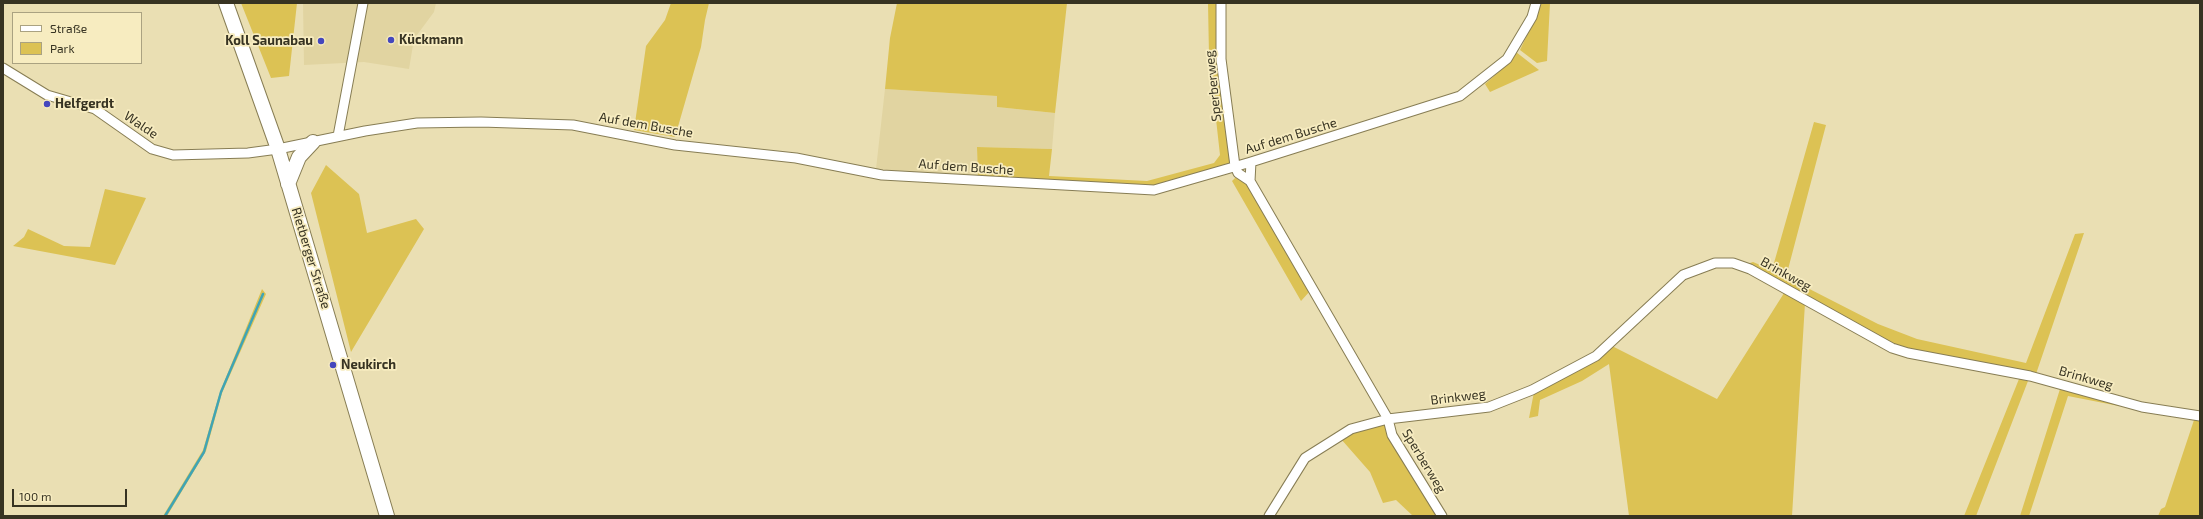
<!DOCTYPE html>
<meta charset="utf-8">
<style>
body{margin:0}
#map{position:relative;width:2203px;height:519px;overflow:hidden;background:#eadfb3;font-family:"Exo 2",sans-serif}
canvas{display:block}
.frame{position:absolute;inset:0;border:4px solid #373322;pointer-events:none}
.legend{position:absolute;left:12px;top:12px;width:130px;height:52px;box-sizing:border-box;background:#f7ecc0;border:1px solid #aaa281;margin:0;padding:5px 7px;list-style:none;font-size:12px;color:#373322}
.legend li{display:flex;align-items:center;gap:8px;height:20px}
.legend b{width:20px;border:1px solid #aaa281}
.scale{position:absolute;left:12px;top:489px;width:115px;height:18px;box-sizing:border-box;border:2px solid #373322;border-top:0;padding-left:5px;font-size:12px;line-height:14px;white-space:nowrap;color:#373322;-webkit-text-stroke:3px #f7ecc0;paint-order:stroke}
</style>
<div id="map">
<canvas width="2203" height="519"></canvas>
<div class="frame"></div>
<ul class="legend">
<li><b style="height:5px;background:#fff"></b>Straße</li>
<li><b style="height:11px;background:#dcc254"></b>Park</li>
</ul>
<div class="scale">100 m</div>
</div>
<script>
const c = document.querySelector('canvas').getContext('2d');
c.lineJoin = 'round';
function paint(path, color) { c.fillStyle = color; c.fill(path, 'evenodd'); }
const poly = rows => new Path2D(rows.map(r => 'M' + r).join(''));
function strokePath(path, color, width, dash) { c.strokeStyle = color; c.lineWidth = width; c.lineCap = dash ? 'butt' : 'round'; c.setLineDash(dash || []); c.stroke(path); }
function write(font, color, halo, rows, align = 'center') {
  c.font = font + ' "Exo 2",sans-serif'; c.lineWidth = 3.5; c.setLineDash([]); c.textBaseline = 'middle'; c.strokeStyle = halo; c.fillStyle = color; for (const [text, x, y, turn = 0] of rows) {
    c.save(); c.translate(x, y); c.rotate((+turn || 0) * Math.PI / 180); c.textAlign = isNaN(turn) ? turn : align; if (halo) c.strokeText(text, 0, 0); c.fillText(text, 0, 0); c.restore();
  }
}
paint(poly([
 [303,3,436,3,434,12,414,39,409,69,364,62,304,65],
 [885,89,997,96,997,107,1055,113,1052,149,977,147,978,179,876,169]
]), '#e1d4a1');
paint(poly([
 [241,3,297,3,289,76,271,78],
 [671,3,709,3,705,20,701,47,675,137,634,130,646,46,665,20],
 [897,3,1067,3,1055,113,997,107,997,96,885,89,890,38],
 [1208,3,1218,3,1232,163,1152,187,978,179,977,147,1052,149,1049,176,1147,181,1214,163,1220,155,1209,56],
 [1539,3,1550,3,1547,61,1537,63,1520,50,1535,18],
 [1516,52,1539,70,1490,92,1485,84,1510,62],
 [1814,122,1826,125,1786,277,1878,324,1917,339,2026,363,2075,234,2084,233,2036,374,1900,347,1747,264,1753,262,1772,270],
 [326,165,359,194,367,233,416,219,424,229,351,352,311,193],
 [1237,176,1247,184,1310,291,1301,301,1232,181],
 [105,189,146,198,115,265,13,246,24,237,28,229,64,246,90,247],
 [262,289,266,294,222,393,206,451,167,516,163,516,203,450,220,392],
 [1786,290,1805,303,1792,516,1629,516,1609,364,1582,381,1540,400,1538,416,1529,418,1534,392,1612,346,1717,399],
 [2019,379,2028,381,1976,516,1964,516],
 [2060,389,2116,402,2119,406,2068,396,2029,516,2020,516],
 [2194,420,2200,421,2200,516,2158,516,2161,509,2165,507],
 [1384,423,1390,436,1439,516,1413,516,1396,500,1383,503,1370,472,1341,439,1353,431]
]), '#dcc254');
strokePath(poly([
 [165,516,204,452,221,392,263,294]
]), '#40a4b5', 2.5);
const street = poly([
 [1221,3,1221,59,1235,166,1238,173,1250,181,1388,419,1392,435,1442,516],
 [3,68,47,95,95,109,152,149,173,155,248,153,278,149,365,131,417,123,481,122,573,125,675,145,796,158,882,175,1154,190,1251,162,1460,96,1507,59,1532,17,1536,3],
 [338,136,363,3],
 [1250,181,1251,162],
 [1269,516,1305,458,1351,429,1388,419,1489,407,1532,390,1596,356,1683,275,1715,263,1733,263,1750,269,1892,348,1908,353,2030,376,2142,407,2200,416]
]);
const primary = poly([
 [226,3,278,149,387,516],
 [288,184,299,157,313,142]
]);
strokePath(street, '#877d54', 11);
strokePath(primary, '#877d54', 16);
strokePath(street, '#fff', 9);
strokePath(primary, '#fff', 14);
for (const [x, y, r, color] of [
 [391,40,4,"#4447bd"],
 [321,41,4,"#4447bd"],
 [47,104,4,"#4447bd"],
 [333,365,4,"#4447bd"]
]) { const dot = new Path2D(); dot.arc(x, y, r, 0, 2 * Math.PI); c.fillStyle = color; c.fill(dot); strokePath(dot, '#f7ecc0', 1.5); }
write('bold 13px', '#373322', '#f7ecc0', [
 ["Kückmann",399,40],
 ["Koll Saunabau",313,41,"right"],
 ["Helfgerdt",55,104],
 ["Neukirch",341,365]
], 'left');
write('13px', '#373322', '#f7ecc0', [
 ["Sperberweg",1213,86,-96],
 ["Walde",141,125,34],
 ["Auf dem Busche",646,125,10],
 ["Auf dem Busche",1291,136,-17],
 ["Auf dem Busche",966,167,4],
 ["Rietberger Straße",311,258,73],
 ["Brinkweg",1786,274,29],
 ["Brinkweg",2086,378,16],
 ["Brinkweg",1458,397,-7],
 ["Sperberweg",1424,461,59]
]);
</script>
